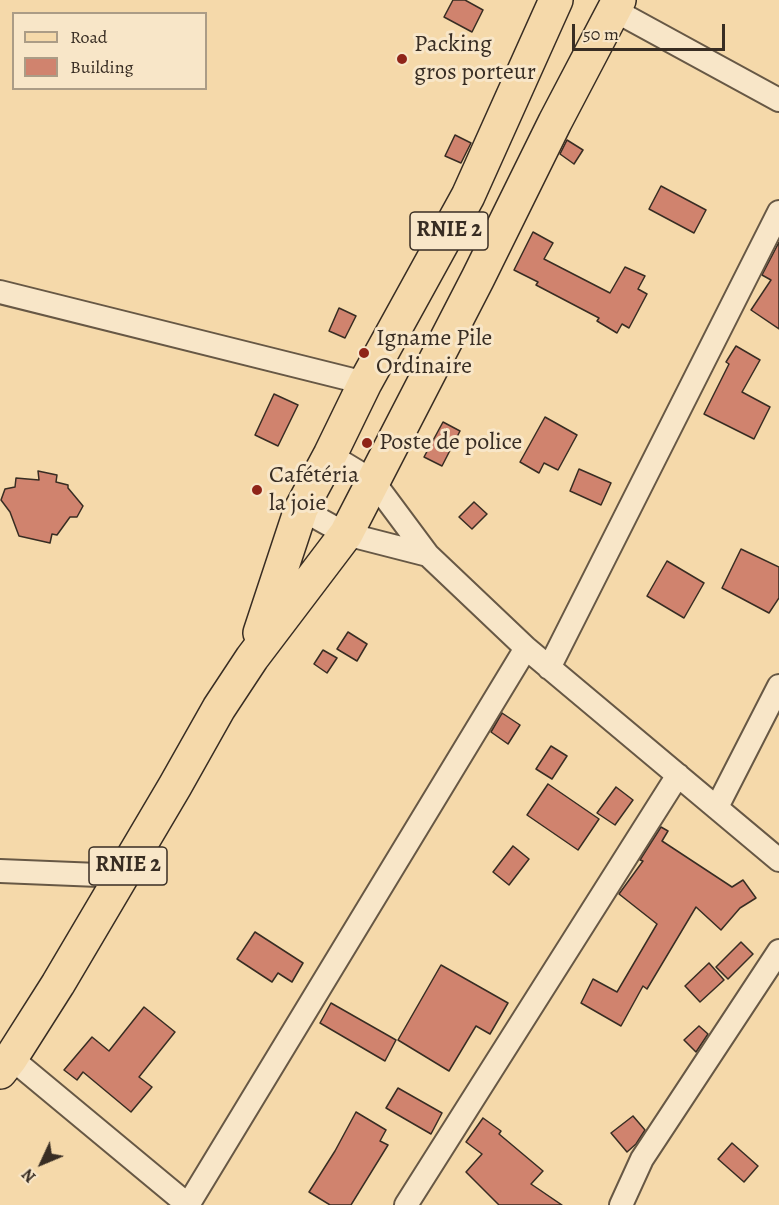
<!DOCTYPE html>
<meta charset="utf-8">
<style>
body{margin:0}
#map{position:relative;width:779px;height:1205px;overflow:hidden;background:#f5d9aa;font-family:Alegreya,serif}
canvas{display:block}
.legend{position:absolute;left:12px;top:12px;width:195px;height:78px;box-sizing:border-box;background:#f8e6c8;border:2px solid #ab9c86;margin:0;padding:8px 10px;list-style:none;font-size:18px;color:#382d23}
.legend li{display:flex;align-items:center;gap:12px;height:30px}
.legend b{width:30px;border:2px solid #ab9c86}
.north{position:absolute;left:12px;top:1133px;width:60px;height:60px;-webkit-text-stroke:4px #f8e6c8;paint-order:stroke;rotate:226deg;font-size:16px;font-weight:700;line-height:24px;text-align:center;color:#382d23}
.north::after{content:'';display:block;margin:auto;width:21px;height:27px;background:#382d23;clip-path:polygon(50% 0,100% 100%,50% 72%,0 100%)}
.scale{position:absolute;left:572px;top:24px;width:153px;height:27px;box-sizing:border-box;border:3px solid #382d23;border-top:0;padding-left:8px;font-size:18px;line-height:21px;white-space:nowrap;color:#382d23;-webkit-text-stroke:4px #f8e6c8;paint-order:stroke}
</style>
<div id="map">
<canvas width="779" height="1205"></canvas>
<ul class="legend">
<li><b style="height:8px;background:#f5d9aa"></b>Road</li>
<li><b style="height:16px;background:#d0836e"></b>Building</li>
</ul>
<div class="north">N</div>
<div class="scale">50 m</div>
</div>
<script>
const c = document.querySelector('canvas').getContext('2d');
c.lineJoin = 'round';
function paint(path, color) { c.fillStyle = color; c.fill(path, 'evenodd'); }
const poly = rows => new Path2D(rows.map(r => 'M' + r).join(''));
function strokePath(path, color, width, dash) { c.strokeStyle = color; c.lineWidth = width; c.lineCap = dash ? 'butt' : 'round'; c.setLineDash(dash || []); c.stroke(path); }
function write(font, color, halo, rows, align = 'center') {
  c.font = font + ' Alegreya,serif'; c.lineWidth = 6; c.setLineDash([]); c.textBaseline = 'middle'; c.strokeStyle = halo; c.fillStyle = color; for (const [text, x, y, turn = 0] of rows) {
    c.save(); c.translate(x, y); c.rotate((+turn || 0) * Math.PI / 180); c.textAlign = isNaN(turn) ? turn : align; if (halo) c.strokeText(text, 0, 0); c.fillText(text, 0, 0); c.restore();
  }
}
const building = poly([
 [453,0,465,0,483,10,472,32,444,17,453,0],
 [455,135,471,143,461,163,445,156,455,135],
 [567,140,583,150,574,164,560,154,567,140],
 [661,186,706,210,694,233,649,209,661,186],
 [533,232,553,243,544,259,610,293,625,267,645,276,638,289,647,294,629,328,622,324,617,333,597,321,599,318,536,285,538,282,514,270,533,232],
 [779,242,779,329,751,310,771,280,762,275,779,242],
 [339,308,356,316,345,338,329,331,339,308],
 [736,346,760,360,742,392,770,407,754,439,704,414,729,364,726,362,736,346],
 [274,394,298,405,278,446,255,435,274,394],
 [545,417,577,435,558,470,544,463,539,473,520,462,545,417],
 [443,422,460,431,442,466,424,457,443,422],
 [579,469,611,483,601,505,570,491,579,469],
 [38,471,57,475,56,482,68,485,68,488,83,506,77,517,70,517,57,535,52,534,50,543,19,536,10,512,1,500,5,489,15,487,16,478,39,480,38,471],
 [474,502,487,514,472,529,459,517,474,502],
 [741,549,779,567,779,598,769,613,722,588,741,549],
 [667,561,704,583,684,618,647,596,667,561],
 [348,632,367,644,357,661,337,649,348,632],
 [323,650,337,658,327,673,314,664,323,650],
 [502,713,520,725,508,744,491,732,502,713],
 [551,746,567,756,552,779,536,769,551,746],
 [548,784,599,819,578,850,527,815,548,784],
 [616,787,633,800,615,825,597,813,616,787],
 [661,827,668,831,662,841,732,887,743,880,756,898,740,908,721,930,696,907,647,989,643,986,621,1026,581,1003,593,979,617,992,657,924,619,894,643,861,640,860,661,827],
 [513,846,529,859,509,885,493,872,513,846],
 [255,932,303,963,292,982,278,973,272,982,237,959,255,932],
 [741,942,753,954,728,979,716,967,741,942],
 [709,963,724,980,700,1002,685,986,709,963],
 [441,965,508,1003,490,1034,476,1026,449,1071,398,1040,441,965],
 [331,1003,396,1040,385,1061,320,1023,331,1003],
 [144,1007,175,1032,139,1077,152,1087,131,1112,83,1072,77,1080,64,1070,92,1037,109,1051,144,1007],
 [699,1026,708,1034,696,1052,684,1040,699,1026],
 [398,1088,442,1113,431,1134,386,1108,398,1088],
 [356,1112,386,1130,380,1141,388,1145,351,1205,330,1205,309,1192,335,1151,356,1112],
 [633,1116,645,1130,636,1144,627,1152,611,1133,633,1116],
 [483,1118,501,1131,499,1134,543,1171,531,1184,562,1205,499,1205,466,1172,482,1154,466,1142,483,1118],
 [732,1143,758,1166,744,1182,718,1159,732,1143]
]);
paint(building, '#d0836e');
strokePath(building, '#382d23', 1.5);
const minor = poly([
 [614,10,779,100],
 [0,292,365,383],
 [330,455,373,481,428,555,526,648,779,860],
 [301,509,346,534,428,555],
 [549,668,779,212],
 [717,807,779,686],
 [0,871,123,876],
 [11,1058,188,1205],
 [188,1205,526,648],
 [406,1205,678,775],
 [621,1205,642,1159,779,951]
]);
const primary = poly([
 [260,633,301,509,330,455,365,383,468,196,556,0],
 [0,1072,11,1058,58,984,175,786,219,708,252,658,346,534,478,278,555,122,619,0]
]);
strokePath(minor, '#675845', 26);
strokePath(primary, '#382d23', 36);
strokePath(minor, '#f8e6c8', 22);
strokePath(primary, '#f5d9aa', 33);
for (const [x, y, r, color] of [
 [402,59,6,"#8f2418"],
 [364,353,6,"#8f2418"],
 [367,443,6,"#8f2418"],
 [257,490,6,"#8f2418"]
]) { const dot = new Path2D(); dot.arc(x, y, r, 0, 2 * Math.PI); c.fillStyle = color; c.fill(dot); strokePath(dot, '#f8e6c8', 2); }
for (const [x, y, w] of [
 [449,231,78],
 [128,866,78]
]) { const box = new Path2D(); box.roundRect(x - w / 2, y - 19, w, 38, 4.5); c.fillStyle = '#f8e6c8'; c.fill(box); strokePath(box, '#382d23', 1.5); }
write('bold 22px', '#382d23', null, [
 ["RNIE 2",449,231],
 ["RNIE 2",128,866]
]);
write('24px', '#382d23', '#f8e6c8', [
 ["Packing",414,45],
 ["gros porteur",414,73],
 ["Igname Pile",376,339],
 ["Ordinaire",376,367],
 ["Poste de police",379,443],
 ["Cafétéria",269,476],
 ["la joie",269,504]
], 'left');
</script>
